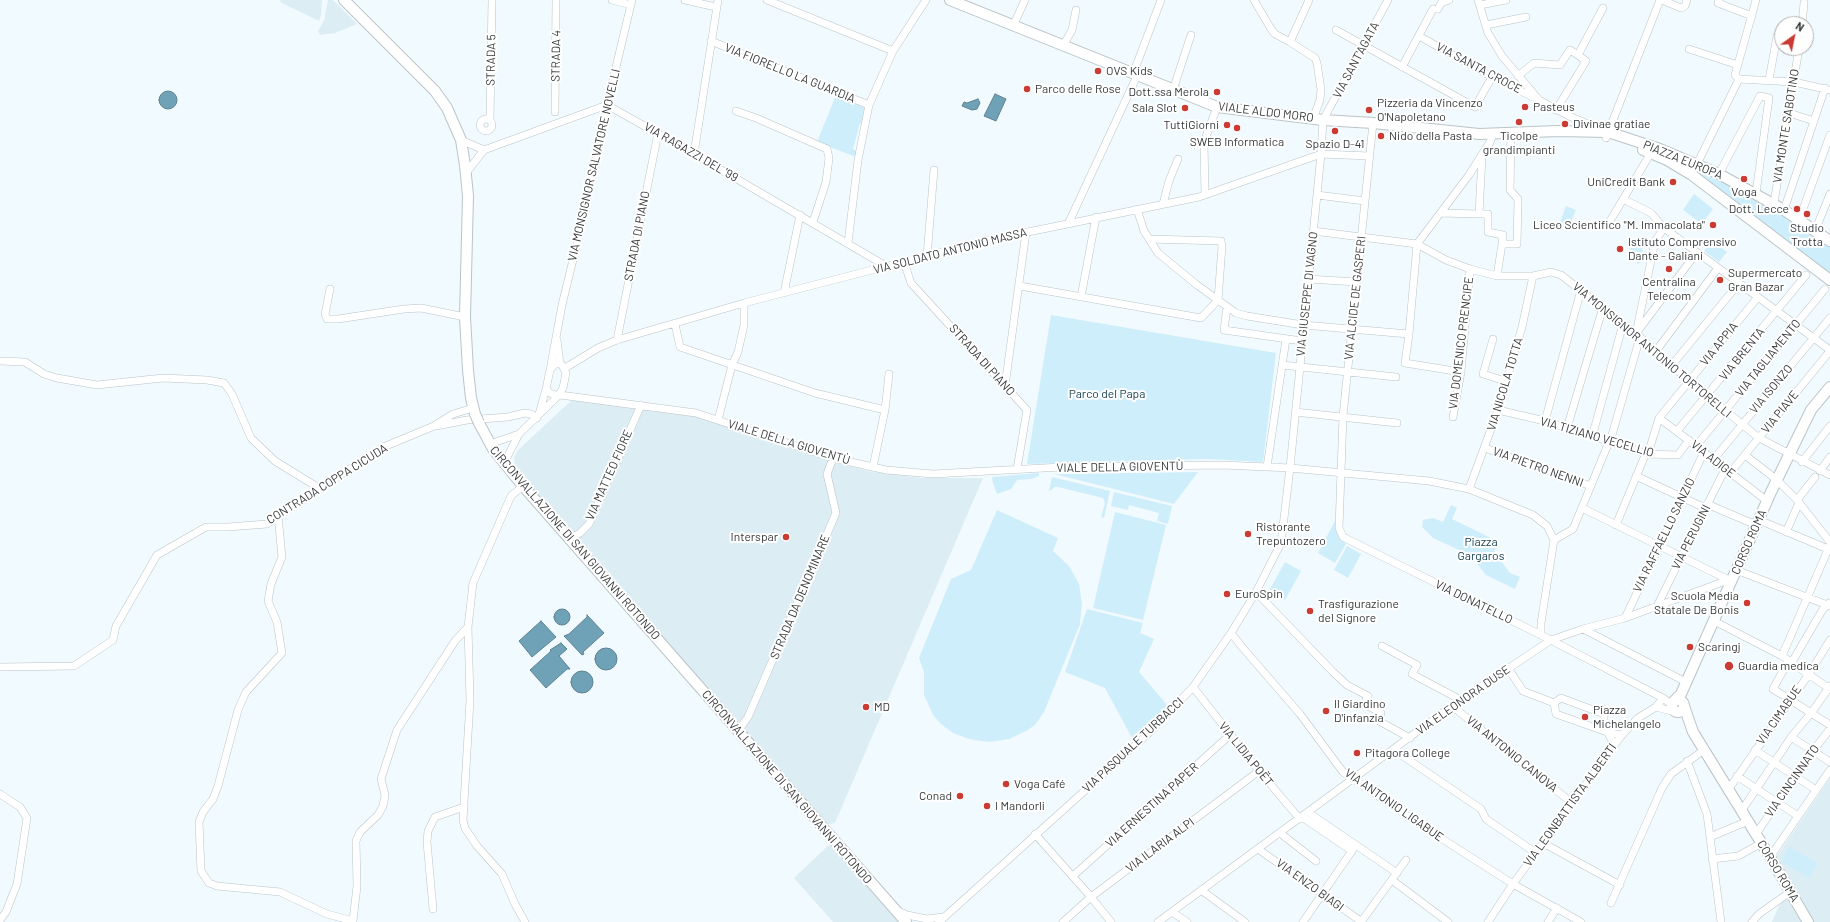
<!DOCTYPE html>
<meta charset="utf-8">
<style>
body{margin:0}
#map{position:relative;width:1830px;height:922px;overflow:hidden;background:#f1fafe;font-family:Barlow,sans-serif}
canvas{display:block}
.north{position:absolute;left:1774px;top:16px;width:40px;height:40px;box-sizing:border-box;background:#fff;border:1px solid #aeafb0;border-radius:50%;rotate:33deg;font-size:11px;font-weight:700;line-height:16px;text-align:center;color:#35383a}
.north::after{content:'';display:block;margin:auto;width:14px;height:18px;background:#c93b33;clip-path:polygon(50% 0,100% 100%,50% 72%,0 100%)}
</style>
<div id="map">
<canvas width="1830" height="922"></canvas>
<div class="north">N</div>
</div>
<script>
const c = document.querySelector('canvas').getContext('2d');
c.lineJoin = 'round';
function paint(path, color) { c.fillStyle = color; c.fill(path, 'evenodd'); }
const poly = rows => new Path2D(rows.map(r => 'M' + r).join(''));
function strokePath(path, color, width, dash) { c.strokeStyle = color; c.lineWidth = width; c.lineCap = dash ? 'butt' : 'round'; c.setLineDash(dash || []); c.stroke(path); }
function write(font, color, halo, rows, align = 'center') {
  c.font = font + ' Barlow,sans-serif'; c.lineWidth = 4; c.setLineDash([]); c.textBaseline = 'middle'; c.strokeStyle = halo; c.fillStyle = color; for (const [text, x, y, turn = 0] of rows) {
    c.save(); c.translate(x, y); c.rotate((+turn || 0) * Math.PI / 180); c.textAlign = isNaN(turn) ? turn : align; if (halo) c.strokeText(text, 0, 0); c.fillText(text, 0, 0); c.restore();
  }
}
paint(poly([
 [281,0,322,0,321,15,319,21,280,2],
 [328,0,333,0,357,24,335,33,320,35,318,31,324,21],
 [573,399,694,416,837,463,873,472,922,478,983,478,835,823,826,825,516,469,514,458,518,450],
 [1830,778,1830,922,1772,922,1782,899,1795,891,1776,857],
 [831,843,901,922,833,922,794,878]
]), '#ddedf4');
paint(poly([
 [836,95,865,108,866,111,863,123,860,123,853,149,858,151,856,157,817,142],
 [1701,166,1830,243,1830,280,1692,175],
 [1694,194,1713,209,1702,224,1683,210],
 [1566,206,1576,210,1567,230,1559,225],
 [1712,241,1727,252,1719,262,1704,251],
 [1639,243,1647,260,1637,264,1629,247],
 [1051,315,1276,353,1263,462,1208,459,1027,464],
 [1198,472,1174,504,1054,474],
 [1039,473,1039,476,1031,479,1017,480,1011,489,997,494,993,483,992,477],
 [1052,477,1110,491,1104,518,1101,517,1105,503,1103,498,1058,487,1055,487,1050,491,1049,491],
 [1114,492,1172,506,1168,524,1157,521,1159,513,1129,505,1128,510,1111,506],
 [1451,505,1457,508,1452,519,1499,542,1494,552,1510,573,1520,577,1515,589,1486,575,1470,555,1433,538,1422,527,1423,520,1427,519,1433,518,1443,522],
 [997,510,1058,538,1053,551,1069,566,1079,584,1082,604,1080,624,1044,712,1035,725,1026,731,1009,739,989,742,969,739,953,733,941,724,933,715,924,695,924,672,919,658,951,579,971,570],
 [1115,512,1166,525,1143,620,1093,608],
 [1335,521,1338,535,1346,544,1335,563,1318,553],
 [1347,546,1361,554,1348,578,1334,570],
 [1285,562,1301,571,1285,600,1269,591],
 [1087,609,1143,623,1140,633,1154,639,1139,672,1168,706,1132,738,1105,688,1065,672],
 [1789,847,1818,863,1810,878,1781,862]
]), '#cfeefb');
const water = poly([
 '159 100a9 9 0 1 1 18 0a9 9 0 1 1-18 0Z',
 [995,94,1006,99,996,121,984,116,995,94],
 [978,99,980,103,977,109,972,110,962,106,964,102,967,103,978,99],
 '554 617a8 8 0 1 1 16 0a8 8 0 1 1-16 0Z',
 [587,615,604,633,583,652,584,654,582,655,564,636,569,634,587,617,587,615],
 [541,621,556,637,532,657,519,641,541,621],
 [561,643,567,649,559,656,570,669,567,669,546,688,530,670,551,651,550,650,561,643],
 '595 659a11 11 0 1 1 22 0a11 11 0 1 1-22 0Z',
 '571 682a11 11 0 1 1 22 0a11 11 0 1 1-22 0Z'
]);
paint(water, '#70a2b7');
strokePath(water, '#5e8292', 1);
const minor = poly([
 [612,0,631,5],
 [685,0,716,7],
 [767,0,893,51],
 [1254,0,1271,29,1275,34,1290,42],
 [1309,0,1290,42,1315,58,1317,63,1321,90,1320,100,1313,119],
 [1478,0,1488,33,1502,56,1539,100,1569,116,1602,130],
 [1662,0,1681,8,1685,6,1687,0],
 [1719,0,1718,3,1752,16],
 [1480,5,1506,0],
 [1438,9,1441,3,1449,0],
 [1802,24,1804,3],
 [1486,25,1526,17],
 [1013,26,1025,0],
 [1336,30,1475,107,1492,77],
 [1419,36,1492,77,1535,98],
 [711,41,869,105],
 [1063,46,1072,30,1076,10],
 [1689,49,1738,65],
 [1402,67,1433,9],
 [1133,74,1161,0],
 [1518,76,1534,63,1560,65,1570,50,1578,55,1603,8],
 [1739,79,1794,82,1830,90],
 [1769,80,1777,36],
 [1173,90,1191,35],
 [1556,110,1586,61,1578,55],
 [736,111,756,118,827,149,829,158,826,182,813,222],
 [555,112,556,0],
 [1789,113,1814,121],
 '480 125a6 6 0 1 1 12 0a6 6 0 1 1-12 0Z',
 [490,120,492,0],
 [1373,123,1343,416,1339,528,1343,537,1353,542,1541,635,1663,698,1672,705],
 [1606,138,1660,0],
 [461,140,484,150],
 [484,150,607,105,694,154,886,266],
 [694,154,718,0],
 [466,173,484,150],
 [1719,174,1760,96,1769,98,1756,193],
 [1692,175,1694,167,1697,164,1739,79,1735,75,1756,0],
 [1205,195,1204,142,1217,107],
 [1317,195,1365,201],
 [1623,199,1651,213,1664,228,1830,350],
 [1774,203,1799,48],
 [1163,204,1169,181,1178,159],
 [1137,209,1144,231,1158,253,1197,285,1236,313,1247,316,1303,325,1409,334],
 [1784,210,1825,88],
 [1441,213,1479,214,1482,157],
 [1479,214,1488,214,1488,232,1503,235,1502,244],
 [1799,220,1830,135],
 [1610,221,1652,151],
 [1069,222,1137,76],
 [1313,231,1417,244,1446,260,1470,269,1497,276,1533,276,1551,272,1561,275,1640,337,1689,381,1759,438,1830,475],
 [1815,231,1830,194],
 [848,243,858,160,869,105,893,51,926,0],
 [1417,244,1409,334,1405,363,1461,372],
 [1417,244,1469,175,1490,142,1493,134],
 [927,256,934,170],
 [904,262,911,283,1027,410,1017,469],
 [1497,276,1502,244,1517,244,1518,199,1510,190,1511,133],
 [1308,279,1357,282],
 [1020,286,1201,318,1218,300,1222,246,1221,241,1149,239],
 [330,289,325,314,327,319,338,319,404,309,421,308,465,317],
 [784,293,800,215],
 [1081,297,1096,217],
 [1227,307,1224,330,1302,341],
 [675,324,680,347,815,393,885,410],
 [1637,332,1697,252],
 [1636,334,1655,241,1664,228],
 [1493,339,1483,374,1505,381],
 [557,340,560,364],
 [617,340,658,133],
 [1656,351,1718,268],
 [0,361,25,362,44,374,57,378,97,385,163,378,207,380,224,383,232,394,251,438,275,461,314,485,318,490],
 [556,363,562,365,566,373,563,388,558,396,550,393,546,389,550,370,556,363],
 [1282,365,1396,377],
 [1672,365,1739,283],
 [565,368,598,348,617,340,744,303,984,241,1199,197,1321,154,1369,156],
 [550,370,562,305,587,202,607,105,632,0],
 [1005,386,1026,232],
 [560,395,696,413,833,458,886,470,933,474,1062,467,1223,465,1290,468,1429,481,1469,489,1533,515,1547,526,1554,540,1541,623,1541,635],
 [1498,410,1545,421,1648,454,1678,455,1689,440],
 [1295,412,1397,423],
 [539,414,546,389],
 [1453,417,1461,372,1470,269],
 [1659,418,1692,443],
 [718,420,732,365,738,352,744,325,744,303],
 [1545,421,1581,290],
 [436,426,467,420,508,417,525,413,531,414,537,418],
 [1567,428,1603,307],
 [1677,431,1806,275],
 [1592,437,1623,324],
 [1610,442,1640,337],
 [490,444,519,434],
 [1696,446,1825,289],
 [1485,448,1591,486],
 [1701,450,1767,501],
 [1648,454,1659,418,1758,297],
 [1745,455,1777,480,1797,500,1830,542],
 [1713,460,1830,318],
 [1802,462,1830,426],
 [504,463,519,434,558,396],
 [873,467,885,410,889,374],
 [1267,467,1286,339],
 [1820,471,1830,457],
 [1730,473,1830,351],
 [1636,476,1705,508],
 [523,486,511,496,473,583,468,627,470,700,463,820,465,828,477,846,502,874,515,904,525,922],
 [1469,489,1498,410,1522,327,1533,276],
 [1797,500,1815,477],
 [1707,504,1756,525],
 [1582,508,1731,581],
 [278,516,282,557,271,584,268,601,277,622,282,653,246,692,238,710,218,786,213,799,203,812,199,822,201,871,209,883,217,886,280,892,327,914,353,921,357,886,356,841,360,832,378,815,383,806,385,795,381,779,397,730,455,641,468,627],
 [1759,520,1828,549],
 [1616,525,1646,453],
 [1786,532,1799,503],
 [569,539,580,533,589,524,641,405],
 [1554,540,1573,529,1609,442],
 [1736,570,1830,606],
 [1256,592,1333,672,1347,685,1368,696,1364,704,1381,713,1379,721,1410,738],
 [1657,606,1725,469],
 [1625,618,1704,452],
 [1714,621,1782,656,1830,689],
 [1583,629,1686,682],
 [1231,633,1242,647,1300,714,1343,772,1425,828,1513,884,1581,922],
 [1382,646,1417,665,1412,674,1461,700],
 [1782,656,1830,545],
 [1789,660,1773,689,1830,725],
 [1792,662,1823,609,1829,603],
 [0,667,74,666,113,640,116,626,157,555,206,527,228,527,267,524,381,448,434,426,453,414,473,408],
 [1508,668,1523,691,1554,703],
 [1193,687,1259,771,1300,819],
 [1554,703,1561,698,1604,714,1604,725,1614,745],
 [1554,703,1556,714,1610,733,1622,735],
 [1452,706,1572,803],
 [1656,707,1675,712],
 [738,731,748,717,836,513,827,474,833,458],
 [1791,737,1830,762],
 [1394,750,1481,809,1486,819,1536,853],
 [1755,750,1816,790],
 [1687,761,1707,814,1721,922],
 [1737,776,1798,816],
 [1728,790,1809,674,1830,640],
 [0,794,20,807,27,818,17,884,6,912,0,920],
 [1742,810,1792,736,1812,712,1830,686],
 [1309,813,1397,873],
 [1302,817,1352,851],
 [1280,833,1316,861],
 [1035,834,1091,897,1111,922],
 [1756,834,1813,751,1830,729],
 [1710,837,1748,821],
 [1543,843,1620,885],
 [1258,849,1362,922],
 [1770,857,1830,770],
 [1712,859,1738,856,1762,843],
 [1073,876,1230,735],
 [1392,880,1448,922],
 [1201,890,1245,922],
 [1611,903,1662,788,1671,774,1704,750],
 [433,909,427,842,428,831,435,817,464,807],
 [898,911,907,915,927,919,943,917],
 [1172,912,1187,922],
 [939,922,1151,731,1193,687,1231,633,1256,592,1281,543,1290,468,1321,154,1323,120,1388,0],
 [1063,922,1091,897,1259,771],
 [1158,922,1452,706,1551,640,1583,629,1625,618,1728,580],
 [1303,922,1356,845],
 [1361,922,1406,860],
 [1488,922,1513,884,1622,735,1638,718,1656,707,1663,698],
 [1548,922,1557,908],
 [1752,922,1759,914,1790,892]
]);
const secondary = poly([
 [344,0,435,91,447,108,461,140,465,165,468,196,465,317,468,370,471,398,475,414],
 [950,0,1217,107,1323,120,1373,123,1479,134,1558,131,1608,132,1660,149,1719,174,1784,210,1830,241],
 [1643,150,1667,160,1692,175,1830,280],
 [479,423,493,449,523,486,906,922],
 '1672 706a6 6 0 1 1 12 0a6 6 0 1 1-12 0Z',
 [1674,701,1681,694,1771,492,1811,410,1830,387],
 [1684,706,1693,732,1770,857,1808,922]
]);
strokePath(minor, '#bbc4c7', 8);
strokePath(secondary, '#bbc4c7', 12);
strokePath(minor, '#fff', 7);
strokePath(secondary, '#fff', 10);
const secondaryBridge = poly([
 [475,414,479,423]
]);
strokePath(secondaryBridge, '#bbc4c7', 12, []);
strokePath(secondaryBridge, '#fff', 10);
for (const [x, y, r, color] of [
 [1098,71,4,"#c93b33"],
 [1027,89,4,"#c93b33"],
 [1217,92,4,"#c93b33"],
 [1525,107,4,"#c93b33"],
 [1185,108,4,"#c93b33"],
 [1369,110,4,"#c93b33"],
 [1519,122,4,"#c93b33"],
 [1565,124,4,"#c93b33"],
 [1227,125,4,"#c93b33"],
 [1237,128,4,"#c93b33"],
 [1335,131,4,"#c93b33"],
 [1381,136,4,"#c93b33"],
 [1744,179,4,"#c93b33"],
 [1673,182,4,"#c93b33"],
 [1797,209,4,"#c93b33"],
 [1807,214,4,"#c93b33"],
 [1713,225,4,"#c93b33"],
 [1620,249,4,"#c93b33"],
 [1669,269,4,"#c93b33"],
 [1720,280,4,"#c93b33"],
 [1248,534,4,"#c93b33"],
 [786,537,4,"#c93b33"],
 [1227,594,4,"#c93b33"],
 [1747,603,4,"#c93b33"],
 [1310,611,4,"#c93b33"],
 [1690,647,4,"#c93b33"],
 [1729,666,5,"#c93b33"],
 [866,707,4,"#c93b33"],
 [1326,711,4,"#c93b33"],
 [1585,717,4,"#c93b33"],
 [1357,753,4,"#c93b33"],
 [1006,784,4,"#c93b33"],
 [960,796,4,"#c93b33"],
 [987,806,4,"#c93b33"]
]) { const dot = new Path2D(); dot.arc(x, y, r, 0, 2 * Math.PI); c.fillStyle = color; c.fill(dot); strokePath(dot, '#fff', 1.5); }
write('12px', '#35383a', '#fff', [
 ["STRADA 4",556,56,-89],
 ["STRADA 5",491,60,-89],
 ["VIA SANT'AGATA",1356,60,-62],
 ["VIA SANTA CROCE",1479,68,28],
 ["VIA FIORELLO LA GUARDIA",790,73,22],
 ["VIALE ALDO MORO",1266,112,7],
 ["VIA MONTE SABOTINO",1786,126,-81],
 ["VIA RAGAZZI DEL '99",691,152,30],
 ["PIAZZA EUROPA",1683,160,22],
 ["VIA MONSIGNOR SALVATORE NOVELLI",594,165,-77],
 ["STRADA DI PIANO",637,236,-79],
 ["VIA SOLDATO ANTONIO MASSA",950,251,-14],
 ["VIA GIUSEPPE DI VAGNO",1307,294,-84],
 ["VIA ALCIDE DE GASPERI",1355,298,-84],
 ["VIA DOMENICO PRENCIPE",1461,343,-83],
 ["VIA APPIA",1719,344,-51],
 ["VIA MONSIGNOR ANTONIO TORTORELLI",1652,350,40],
 ["VIA BRENTA",1742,354,-51],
 ["VIA TAGLIAMENTO",1768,358,-51],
 ["STRADA DI PIANO",982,360,48],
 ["VIA NICOLA TOTTA",1505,384,-73],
 ["VIA ISONZO",1771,389,-50],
 ["VIA PIAVE",1780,412,-51],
 ["VIA TIZIANO VECELLIO",1597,437,16],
 ["VIALE DELLA GIOVENTÙ",789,442,17],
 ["VIA ADIGE",1713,459,38],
 ["VIALE DELLA GIOVENTÙ",1120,467,-1],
 ["VIA PIETRO NENNI",1538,467,20],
 ["VIA MATTEO FIORE",609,475,-66],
 ["CONTRADA COPPA CICUDA",327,484,-32],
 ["VIA RAFFAELLO SANZIO",1664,535,-64],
 ["VIA PERUGINI",1691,537,-63],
 ["CORSO ROMA",1749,542,-66],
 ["CIRCONVALLAZIONE DI SAN GIOVANNI ROTONDO",575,543,49],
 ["STRADA DA DENOMINARE",800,597,-67],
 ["VIA DONATELLO",1474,602,26],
 ["VIA ELEONORA DUSE",1463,700,-35],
 ["VIA CIMABUE",1779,715,-55],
 ["VIA PASQUALE TURBACCI",1133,745,-43],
 ["VIA LIDIA POËT",1246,754,51],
 ["VIA ANTONIO CANOVA",1512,754,39],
 ["VIA CINCINNATO",1792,781,-55],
 ["CIRCONVALLAZIONE DI SAN GIOVANNI ROTONDO",787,787,49],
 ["VIA ERNESTINA PAPER",1152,805,-42],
 ["VIA ANTONIO LIGABUE",1394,805,35],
 ["VIA LEONBATTISTA ALBERTI",1570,805,-54],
 ["VIA ILARIA ALPI",1160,845,-37],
 ["CORSO ROMA",1778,871,59],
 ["VIA ENZO BIAGI",1310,885,36]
]);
write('12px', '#35383a', '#fff', [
 ["OVS Kids",1106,71],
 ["Parco delle Rose",1035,89],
 ["Dott.ssa Merola",1209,92,"right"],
 ["Pizzeria da Vincenzo",1377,103],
 ["O'Napoletano",1377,117],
 ["Pasteus",1533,107],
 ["Sala Slot",1177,108,"right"],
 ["Divinae gratiae",1573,124],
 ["TuttiGiorni",1219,125,"right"],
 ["Nido della Pasta",1389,136],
 ["Ticolpe",1519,136,"center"],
 ["grandimpianti",1519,150,"center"],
 ["SWEB Informatica",1237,142,"center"],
 ["Spazio D-41",1335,144,"center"],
 ["UniCredit Bank",1665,182,"right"],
 ["Voga",1744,192,"center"],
 ["Dott. Lecce",1789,209,"right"],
 ["Liceo Scientifico \"M. Immacolata\"",1705,225,"right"],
 ["Studio",1807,228,"center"],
 ["Trotta",1807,242,"center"],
 ["Istituto Comprensivo",1628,242],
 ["Dante - Galiani",1628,256],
 ["Supermercato",1728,273],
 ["Gran Bazar",1728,287],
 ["Centralina",1669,282,"center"],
 ["Telecom",1669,296,"center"],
 ["Ristorante",1256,527],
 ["Trepuntozero",1256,541],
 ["Interspar",778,537,"right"],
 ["EuroSpin",1235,594],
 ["Scuola Media",1739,596,"right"],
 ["Statale De Bonis",1739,610,"right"],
 ["Trasfigurazione",1318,604],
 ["del Signore",1318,618],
 ["Scaringj",1698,647],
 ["Guardia medica",1738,666],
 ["Il Giardino",1334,704],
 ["D'infanzia",1334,718],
 ["MD",874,707],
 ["Piazza",1593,710],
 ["Michelangelo",1593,724],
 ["Pitagora College",1365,753],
 ["Voga Café",1014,784],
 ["Conad",952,796,"right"],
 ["I Mandorli",995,806]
], 'left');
write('12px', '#0f3c4b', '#fff', [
 ["Parco del Papa",1107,394],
 ["Piazza",1481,542],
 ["Gargaros",1481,556]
]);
</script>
